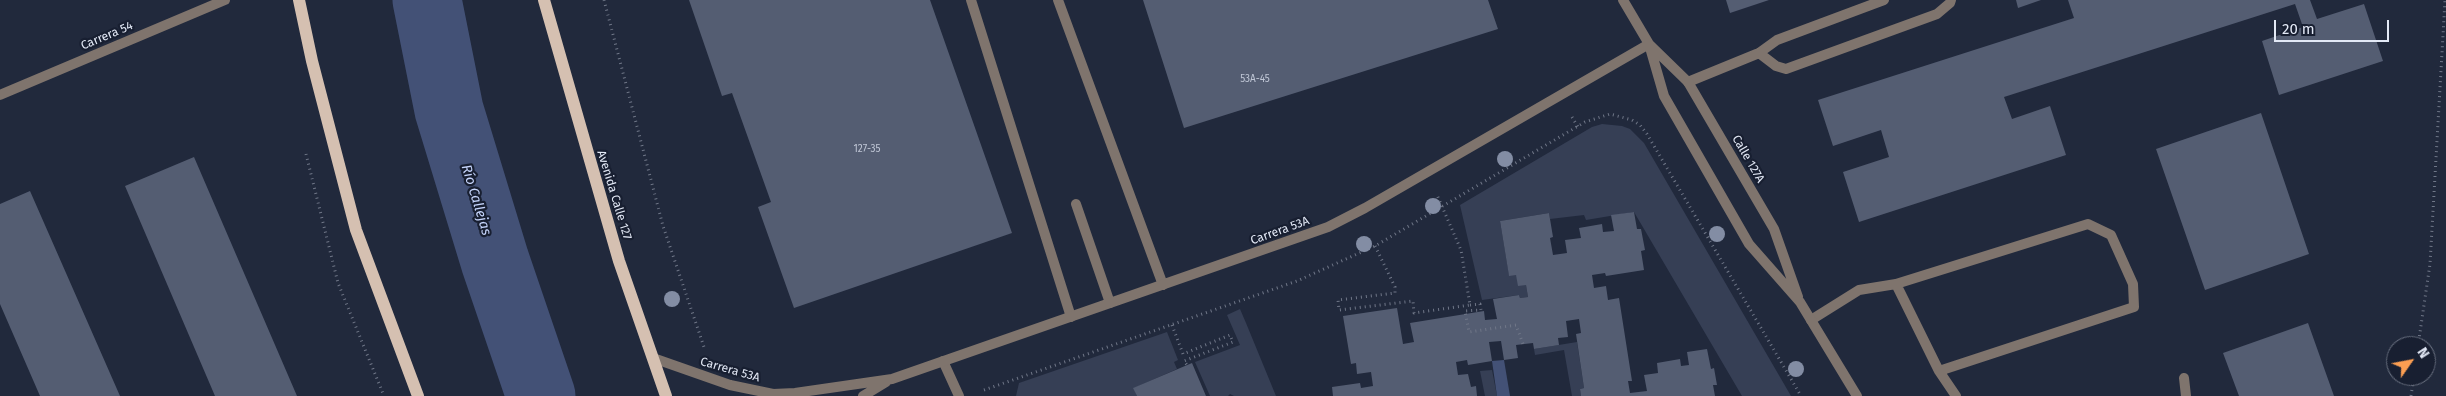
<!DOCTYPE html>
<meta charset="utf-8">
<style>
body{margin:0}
#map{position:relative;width:2446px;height:396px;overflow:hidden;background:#21293c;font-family:"Fira Sans",sans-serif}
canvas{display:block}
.north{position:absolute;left:2386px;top:336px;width:50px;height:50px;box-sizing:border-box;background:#181f31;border:1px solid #697080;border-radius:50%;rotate:57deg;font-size:14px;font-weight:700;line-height:20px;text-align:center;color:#e3e9f6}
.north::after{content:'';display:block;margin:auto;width:18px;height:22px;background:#fb9e52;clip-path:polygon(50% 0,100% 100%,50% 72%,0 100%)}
.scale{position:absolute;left:2274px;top:20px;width:115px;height:22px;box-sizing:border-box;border:2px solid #e3e9f6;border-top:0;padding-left:6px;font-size:15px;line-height:18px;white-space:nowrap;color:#e3e9f6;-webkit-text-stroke:4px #181f31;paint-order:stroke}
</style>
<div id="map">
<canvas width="2446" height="396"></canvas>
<div class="north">N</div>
<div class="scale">20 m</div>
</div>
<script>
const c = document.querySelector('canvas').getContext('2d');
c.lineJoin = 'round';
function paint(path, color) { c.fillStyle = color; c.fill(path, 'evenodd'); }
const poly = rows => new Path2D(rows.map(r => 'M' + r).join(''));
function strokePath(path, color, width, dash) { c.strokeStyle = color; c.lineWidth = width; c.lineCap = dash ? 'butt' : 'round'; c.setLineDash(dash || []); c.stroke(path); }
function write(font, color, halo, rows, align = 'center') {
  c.font = font + ' "Fira Sans",sans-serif'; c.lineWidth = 4.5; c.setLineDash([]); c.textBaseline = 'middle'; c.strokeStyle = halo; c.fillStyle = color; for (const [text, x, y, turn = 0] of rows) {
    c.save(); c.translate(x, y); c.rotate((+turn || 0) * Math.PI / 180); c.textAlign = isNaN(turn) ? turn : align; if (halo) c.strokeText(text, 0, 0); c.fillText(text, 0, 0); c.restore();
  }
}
paint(poly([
 [1602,124,1622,126,1630,129,1644,143,1791,396,1742,396,1634,212,1586,220,1584,215,1550,219,1549,213,1500,221,1509,275,1516,275,1526,285,1528,297,1520,298,1519,295,1482,300,1460,205,1592,127],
 [1240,309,1246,323,1276,396,1234,396,1230,394,1228,396,1210,396,1195,362,1240,345,1227,315],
 [1167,332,1178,360,1174,362,1177,369,1134,388,1137,396,1016,396,1019,383],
 [1577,342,1584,388,1580,389,1581,396,1572,396,1564,350,1535,355,1534,349],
 [1492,370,1497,396,1485,396,1480,371]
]), '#363f55');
paint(poly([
 [1504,360,1510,396,1497,396,1492,361]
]), '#435176');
strokePath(poly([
 [427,0,449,110,495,261,541,396]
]), '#435176', 69);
paint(poly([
 [689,0,930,0,1012,233,794,308,758,207,771,202,732,93,722,96],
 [1143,0,1488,0,1498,29,1184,128],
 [1726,0,1769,0,1730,13],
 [2016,0,2041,0,2018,8],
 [2068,0,2310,0,2317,19,2364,4,2383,61,2279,95,2262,41,2303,27,2295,4,2004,97,2012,119,2050,106,2066,155,1859,222,1843,172,1889,157,1881,130,1833,146,1818,100,2074,18],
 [2261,113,2309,254,2205,290,2156,149],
 [194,157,297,396,215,396,125,186],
 [30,191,120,396,40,396,0,304,0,204],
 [1634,212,1637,229,1641,229,1645,250,1641,251,1644,270,1606,276,1605,273,1592,275,1594,288,1606,286,1608,300,1619,298,1632,381,1628,381,1630,393,1647,391,1644,375,1658,373,1657,363,1680,359,1681,366,1689,365,1687,352,1707,349,1711,369,1714,368,1717,385,1713,385,1715,396,1581,396,1580,389,1584,388,1576,334,1581,333,1579,319,1566,321,1568,337,1558,338,1559,345,1534,349,1533,343,1516,345,1518,358,1504,360,1501,341,1489,342,1492,361,1468,365,1467,360,1456,362,1458,375,1468,374,1471,387,1476,386,1477,396,1333,396,1332,387,1360,383,1361,388,1373,386,1371,372,1357,374,1356,363,1351,364,1343,316,1397,308,1403,344,1414,342,1410,323,1484,311,1485,320,1497,319,1493,299,1519,295,1520,298,1528,297,1526,285,1518,286,1516,275,1509,276,1500,221,1549,213,1553,237,1550,238,1553,255,1567,253,1565,240,1581,238,1579,228,1602,224,1603,232,1614,231,1611,215],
 [2308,323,2334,396,2239,396,2223,353],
 [1192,363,1206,396,1137,396,1133,388]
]), '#545d72');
strokePath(poly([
 [604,0,663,226,705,350],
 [1572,117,1578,127],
 [306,154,338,283,384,396],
 [1375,246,1395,287,1395,293,1338,300,1339,310,1413,301,1414,313,1470,305,1461,250,1437,195],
 [1470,305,1480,304,1481,310,1465,311,1469,332,1516,325,1523,344],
 [1172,325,1183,354,1230,335,1233,342,1184,361,1187,365],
 [2418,346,2430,264,2445,0],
 [984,390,1297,281,1375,246,1585,122,1610,114,1632,120,1640,125,1647,134,1801,396],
 [2411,396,2414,376]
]), '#707788', 3, [1, 4]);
strokePath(poly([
 [971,0,1071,317],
 [1058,0,1163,285],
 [1759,53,1776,66,1786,69,1937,14,1950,3,1951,0],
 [1688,82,1759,53,1777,40,1884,0],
 [1076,204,1110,303],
 [1896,284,1939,371,1956,396],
 [1811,320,1859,290,1896,284,2088,224,2111,235,2133,284,2134,307,1939,371],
 [943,361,959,396],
 [2184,378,2186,396]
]), '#7f746d', 10);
strokePath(poly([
 [1623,0,1649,44,1664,96,1749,244,1800,302,1857,396],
 [1650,45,1688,82,1774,229,1798,297],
 [0,95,225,0],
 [653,358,730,385,773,394,795,393,892,379,1328,227,1365,208,1649,44],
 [863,396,886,382]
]), '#7f746d', 10);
strokePath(poly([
 [299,0,312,61,356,230,418,396],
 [544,0,619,261,666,396]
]), '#d5c0b1', 12);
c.fillStyle = '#838da4';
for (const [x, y] of [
 [1505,159],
 [1433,206],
 [1717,234],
 [1364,244],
 [672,299],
 [1796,369]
]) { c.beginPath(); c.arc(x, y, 8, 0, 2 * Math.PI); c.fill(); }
write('10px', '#bfc6d5', null, [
 ["53A-45",1255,79],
 ["127-35",867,149]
]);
write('12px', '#e3e9f6', '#181f31', [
 ["Carrera 54",107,36,-23],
 ["Calle 127A",1748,159,60],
 ["Avenida Calle 127",614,195,73],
 ["Carrera 53A",1280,231,-20],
 ["Carrera 53A",730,370,16]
]);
write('italic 14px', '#c6d5fc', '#181f31', [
 ["Río Callejas",476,200,73]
]);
</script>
